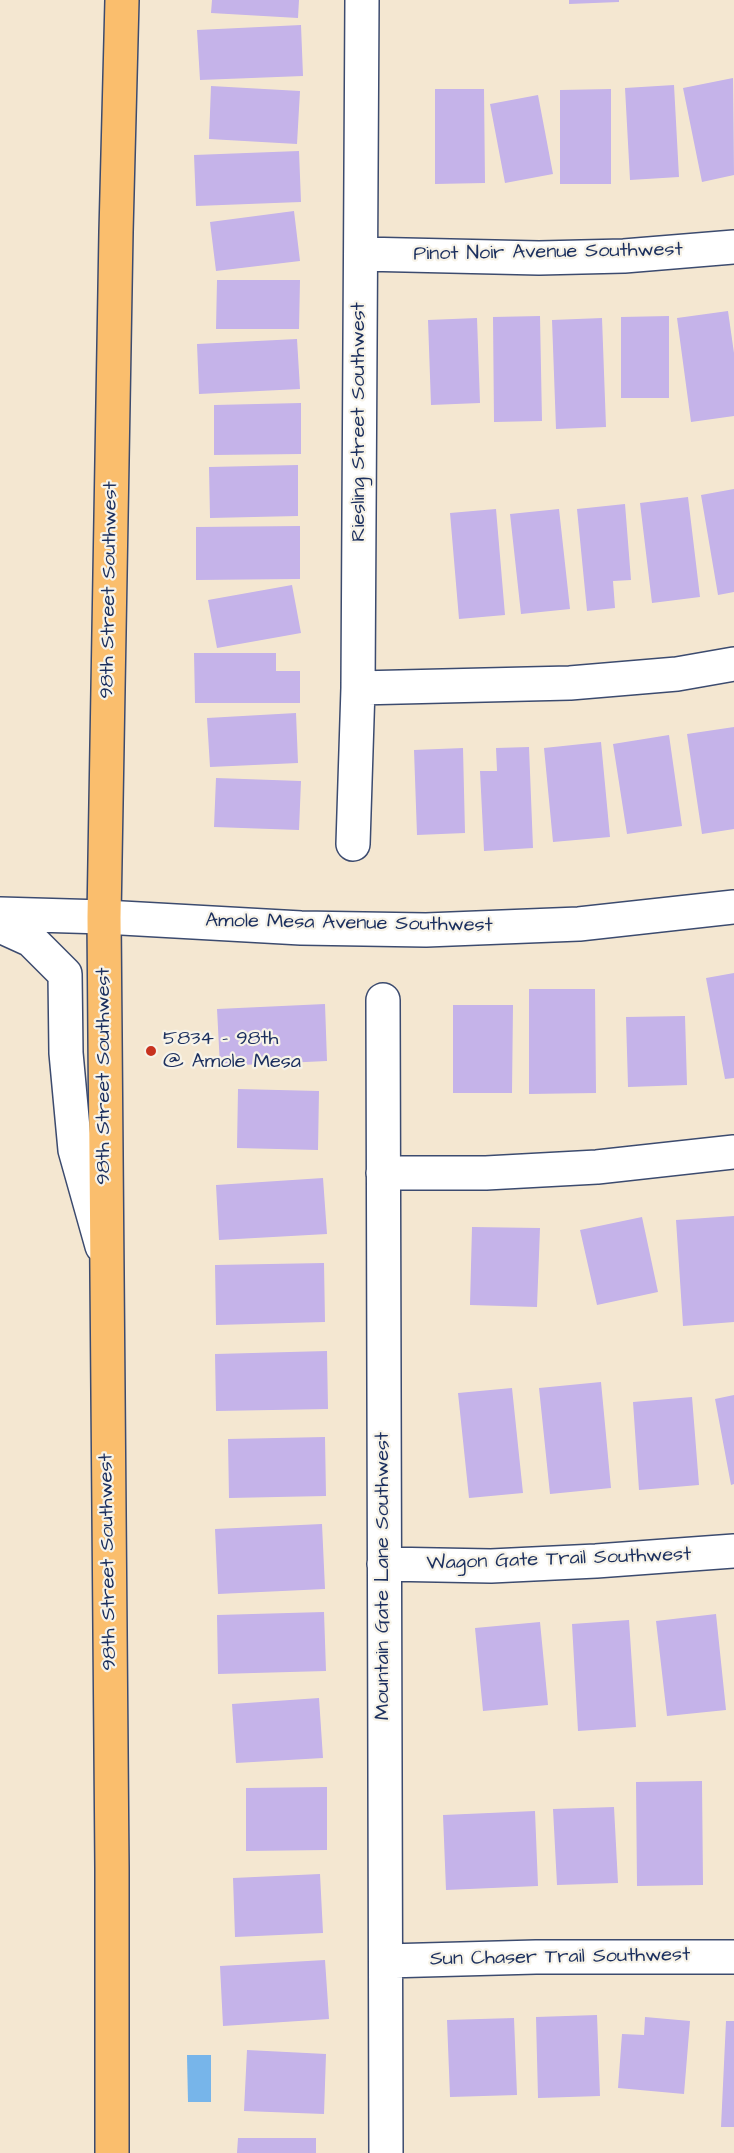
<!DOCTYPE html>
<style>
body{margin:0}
canvas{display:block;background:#f4e7d1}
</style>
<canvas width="734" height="2153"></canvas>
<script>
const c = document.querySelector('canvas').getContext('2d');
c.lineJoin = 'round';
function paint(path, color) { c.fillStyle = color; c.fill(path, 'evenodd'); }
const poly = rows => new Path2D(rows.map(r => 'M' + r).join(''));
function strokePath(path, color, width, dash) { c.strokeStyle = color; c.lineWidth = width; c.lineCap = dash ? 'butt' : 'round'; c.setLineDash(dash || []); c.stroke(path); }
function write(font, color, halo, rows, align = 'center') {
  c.font = font + ' "Architects Daughter",sans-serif'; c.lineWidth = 4.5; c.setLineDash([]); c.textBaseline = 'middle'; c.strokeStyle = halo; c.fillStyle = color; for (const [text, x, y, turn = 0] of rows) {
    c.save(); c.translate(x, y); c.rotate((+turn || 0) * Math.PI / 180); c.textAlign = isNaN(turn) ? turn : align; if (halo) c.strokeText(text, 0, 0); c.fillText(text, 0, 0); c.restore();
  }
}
paint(poly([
 [187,2055,211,2055,211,2102,188,2102]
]), '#77b5ea');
paint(poly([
 [212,0,299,0,298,18,211,13],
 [569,0,619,0,619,2,569,4],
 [301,25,303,76,200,80,197,30],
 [733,78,734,175,702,182,683,88],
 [674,85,679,177,630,180,625,88],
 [211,86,300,91,297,144,209,139],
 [435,89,484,89,485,183,435,184],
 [611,89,611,184,560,184,560,90],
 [538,95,553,174,505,183,490,104],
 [299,151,301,202,196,206,194,155],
 [294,211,300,261,216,271,210,222],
 [217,280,300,280,299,329,216,329],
 [728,311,734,353,734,416,691,422,677,318],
 [540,316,542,421,494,422,493,317],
 [669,316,669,398,621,398,621,317],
 [477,318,480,403,431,405,428,320],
 [602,318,606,427,556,429,552,320],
 [297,339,300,389,199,394,197,344],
 [301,403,301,454,214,455,214,405],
 [298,465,298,516,210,518,209,467],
 [734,489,734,592,718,595,701,495],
 [688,497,700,597,652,603,640,503],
 [625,504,631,580,613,581,615,608,587,611,577,509],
 [496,509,505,615,459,619,450,513],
 [559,509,570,609,521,614,510,514],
 [300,526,300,579,196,580,196,527],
 [292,585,301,633,217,648,208,600],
 [194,653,276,653,276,671,300,671,300,703,195,703],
 [296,713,298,763,210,767,207,718],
 [734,727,734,829,702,834,687,734],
 [669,735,682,826,627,834,613,744],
 [601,742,610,837,553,842,544,748],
 [529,747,533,848,484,851,480,771,497,771,496,748],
 [463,748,465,833,417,835,414,750],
 [216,778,301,781,299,830,214,827],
 [734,973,734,1078,725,1079,706,978],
 [529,989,595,989,596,1093,529,1094],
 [325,1004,327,1061,220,1066,217,1009],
 [453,1005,513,1005,512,1093,453,1093],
 [685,1016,687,1085,628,1087,626,1017],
 [238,1089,319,1091,318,1150,237,1148],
 [323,1178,327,1234,219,1240,216,1185],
 [734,1216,734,1322,683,1326,676,1220],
 [642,1217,658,1292,597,1305,580,1230],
 [472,1227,540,1228,537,1307,470,1305],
 [324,1263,325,1322,216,1325,215,1265],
 [327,1351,328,1409,216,1411,215,1354],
 [601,1382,611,1488,550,1494,539,1388],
 [512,1388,523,1493,469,1498,458,1393],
 [734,1395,734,1484,731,1485,715,1399],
 [692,1397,699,1485,639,1490,633,1402],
 [325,1437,326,1496,229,1498,228,1439],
 [322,1524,325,1589,218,1594,215,1529],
 [324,1612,326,1671,218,1674,217,1615],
 [716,1614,726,1710,667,1716,656,1621],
 [629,1620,636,1727,578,1731,572,1624],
 [540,1622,548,1705,483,1711,475,1628],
 [319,1698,323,1758,236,1763,232,1704],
 [702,1781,703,1885,637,1886,636,1782],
 [327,1787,327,1850,246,1851,246,1788],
 [614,1807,618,1883,557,1885,553,1809],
 [535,1811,538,1886,446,1890,443,1815],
 [320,1874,323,1933,235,1937,233,1878],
 [325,1960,329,2019,223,2026,220,1966],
 [597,2015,600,2096,538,2098,536,2017],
 [645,2017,690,2021,684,2094,618,2088,622,2034,644,2035],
 [514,2018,517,2095,450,2097,447,2020],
 [726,2021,734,2021,734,2127,721,2127],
 [247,2050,326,2054,324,2114,244,2111],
 [238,2138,316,2138,316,2153,237,2153]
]), '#c5b3e9');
const minor = poly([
 [361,254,539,258,624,256,734,247],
 [358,688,570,683,677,674,734,664],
 [353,844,358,688,362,0],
 [0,914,104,917,301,928,426,930,579,924,734,907],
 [0,926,31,940,65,974,66,1053,75,1150,102,1246],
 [383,1000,386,2153],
 [383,1173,486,1173,597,1167,734,1152],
 [384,1564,491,1566,596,1561,734,1551],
 [386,1961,536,1957,734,1957]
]);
const major = poly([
 [112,2153,112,1868,104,917,116,232,122,0]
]);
strokePath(minor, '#3c4b6f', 36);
strokePath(major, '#3c4b6f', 36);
strokePath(minor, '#fff', 33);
strokePath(major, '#fabe6d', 33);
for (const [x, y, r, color] of [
 [151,1051,6,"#c8321e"]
]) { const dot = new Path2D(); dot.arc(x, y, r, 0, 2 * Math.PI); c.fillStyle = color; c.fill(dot); strokePath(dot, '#f7f3e8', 2); }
write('20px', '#1b2f5e', '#f7f3e8', [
 ["Pinot Noir Avenue Southwest",548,253,-1],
 ["Riesling Street Southwest",360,422,-90],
 ["98th Street Southwest",110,590,-89],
 ["Amole Mesa Avenue Southwest",349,924,1],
 ["98th Street Southwest",105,1076,-90],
 ["Wagon Gate Trail Southwest",559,1560,-2],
 ["98th Street Southwest",109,1562,-91],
 ["Mountain Gate Lane Southwest",384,1576,-90],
 ["Sun Chaser Trail Southwest",560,1958,-1]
]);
write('20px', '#1b2f5e', '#f7f3e8', [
 ["5834 - 98th",163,1040],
 ["@ Amole Mesa",163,1063]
], 'left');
</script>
